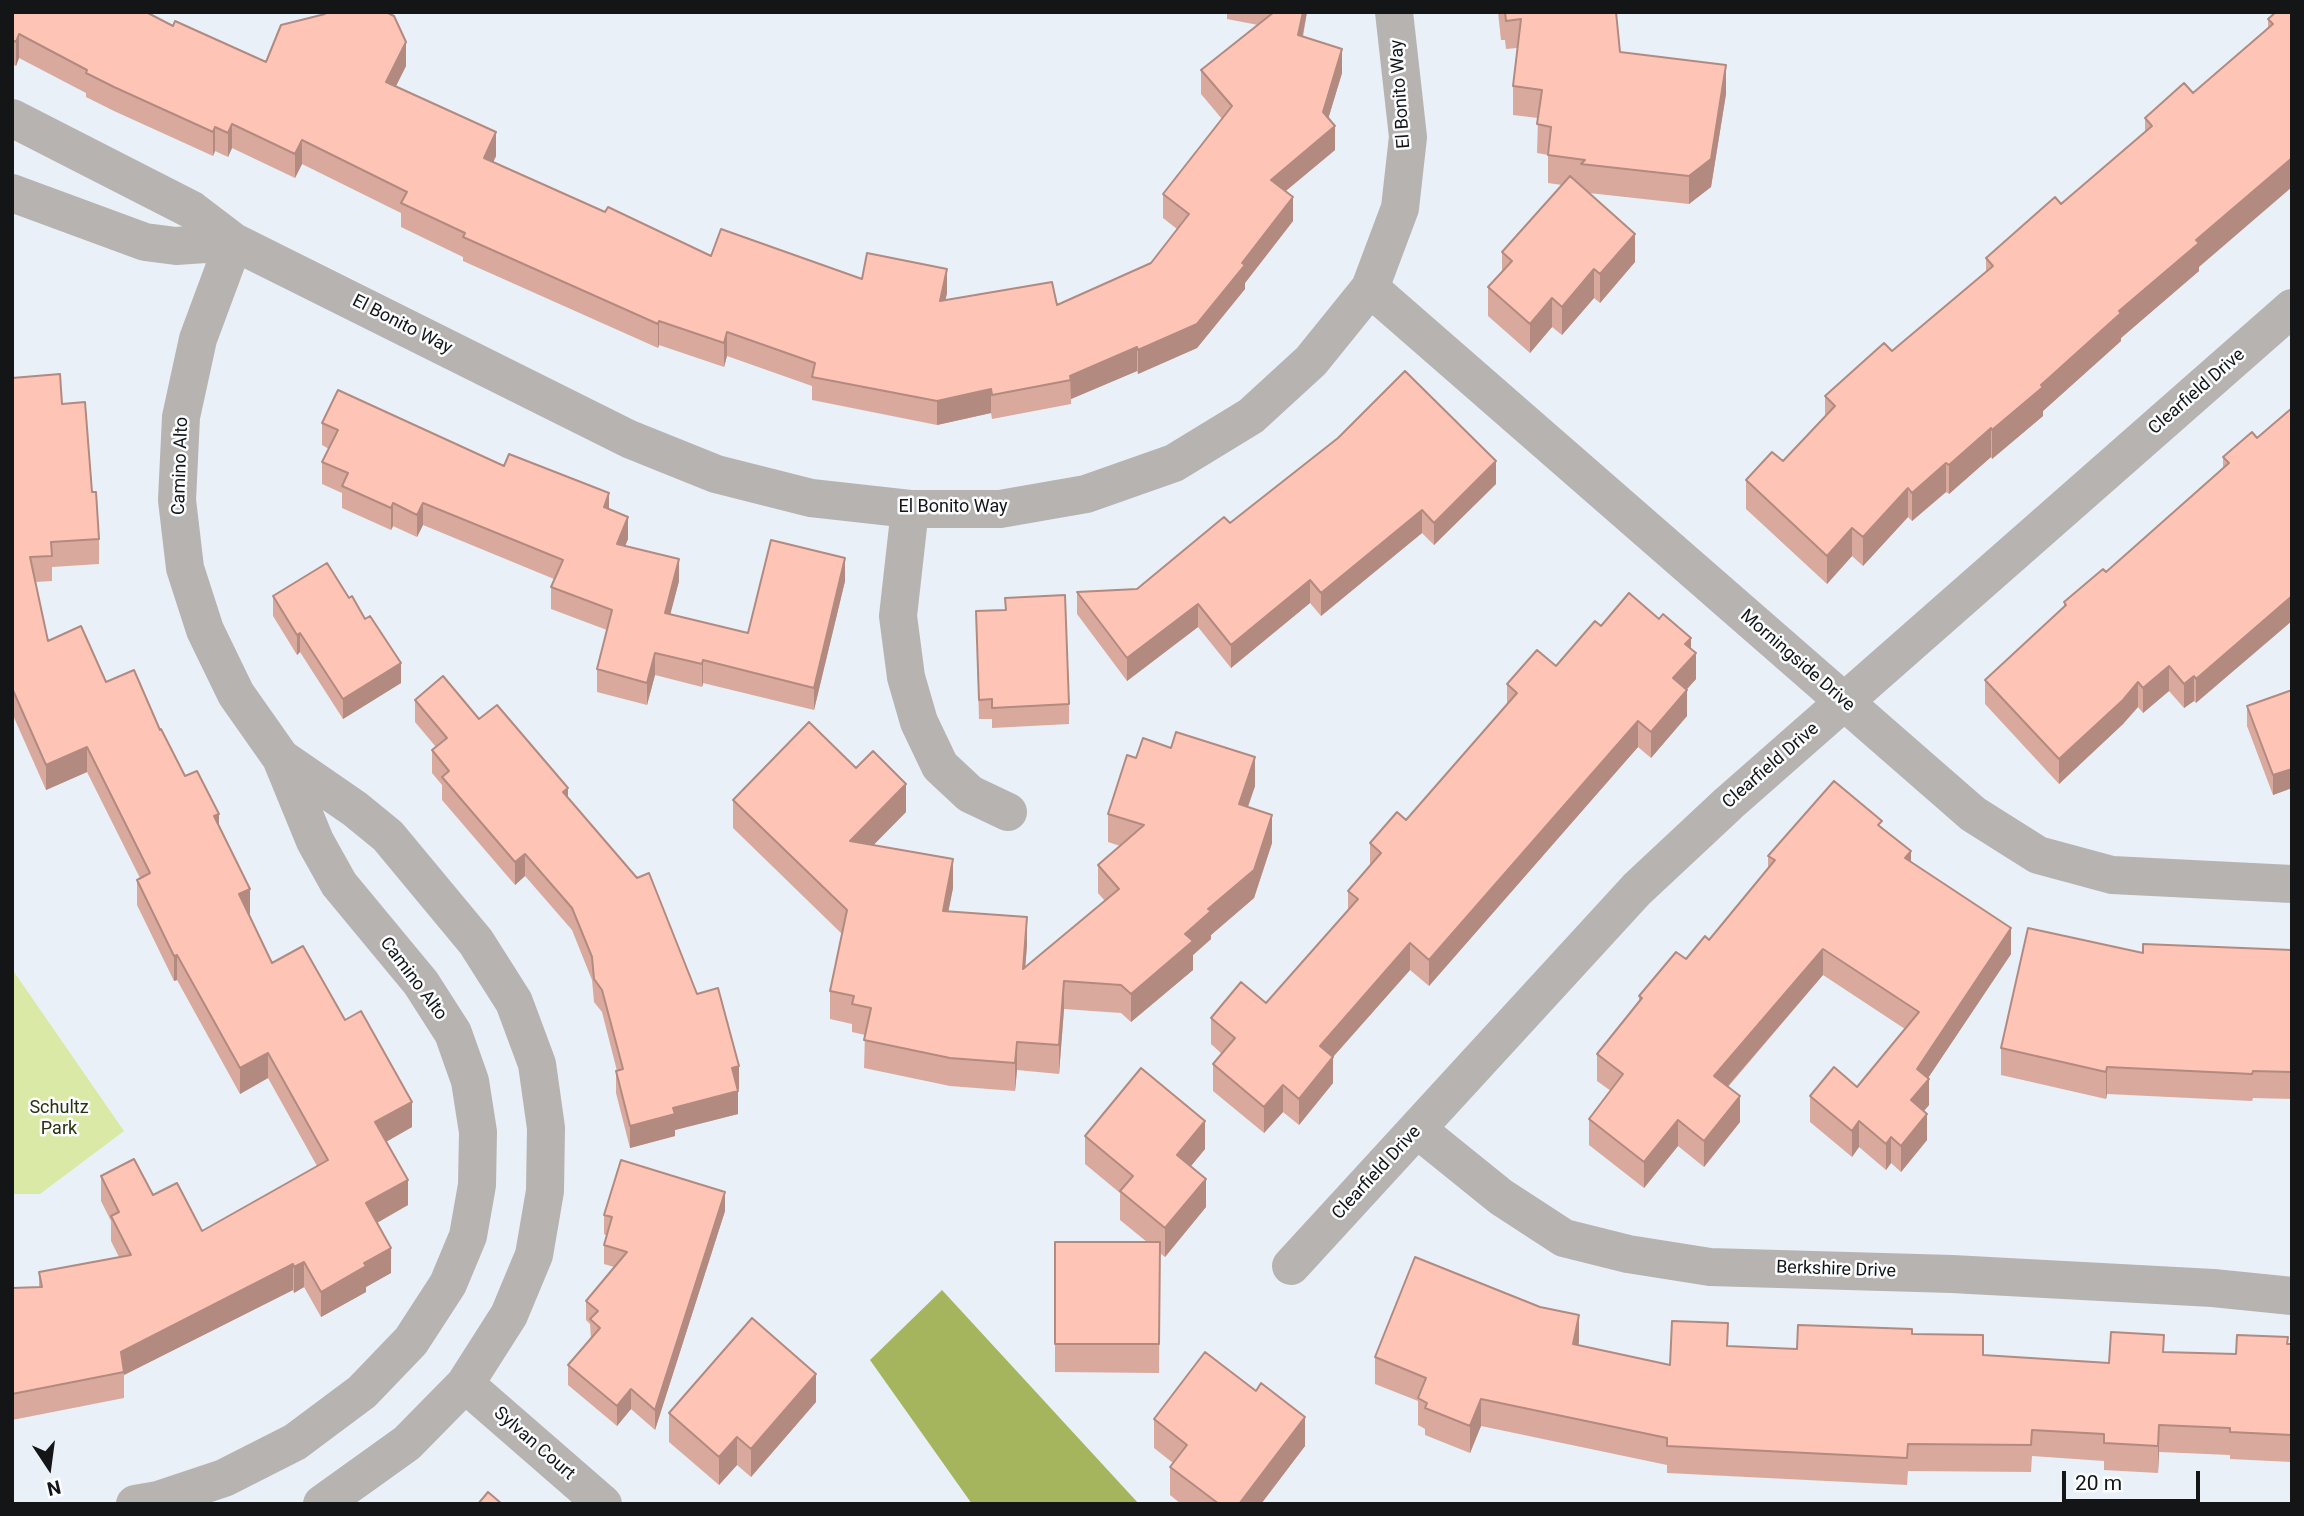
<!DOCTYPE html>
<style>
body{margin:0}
#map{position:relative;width:2304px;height:1516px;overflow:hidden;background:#e9f0f8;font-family:Roboto,sans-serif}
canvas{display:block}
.frame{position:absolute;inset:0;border:14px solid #131517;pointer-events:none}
.north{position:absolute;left:14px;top:1432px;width:70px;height:70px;-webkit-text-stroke:5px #fbfcfe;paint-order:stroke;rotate:167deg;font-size:19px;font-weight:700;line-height:28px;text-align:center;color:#131517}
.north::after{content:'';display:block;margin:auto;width:24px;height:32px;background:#131517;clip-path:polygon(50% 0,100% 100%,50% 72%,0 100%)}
.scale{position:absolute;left:2062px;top:1471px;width:138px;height:32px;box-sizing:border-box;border:4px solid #131517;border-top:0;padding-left:9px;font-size:21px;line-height:24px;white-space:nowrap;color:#131517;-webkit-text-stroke:5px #fbfcfe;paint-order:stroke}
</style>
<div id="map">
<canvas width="2304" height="1516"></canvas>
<div class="frame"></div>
<div class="north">N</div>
<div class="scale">20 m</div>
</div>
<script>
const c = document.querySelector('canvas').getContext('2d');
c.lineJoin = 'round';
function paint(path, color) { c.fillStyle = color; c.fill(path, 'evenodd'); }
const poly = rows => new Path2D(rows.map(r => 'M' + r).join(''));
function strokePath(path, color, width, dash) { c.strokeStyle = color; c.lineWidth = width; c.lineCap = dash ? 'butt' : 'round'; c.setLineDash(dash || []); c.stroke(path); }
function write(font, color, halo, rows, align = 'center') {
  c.font = font + ' Roboto,sans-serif'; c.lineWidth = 5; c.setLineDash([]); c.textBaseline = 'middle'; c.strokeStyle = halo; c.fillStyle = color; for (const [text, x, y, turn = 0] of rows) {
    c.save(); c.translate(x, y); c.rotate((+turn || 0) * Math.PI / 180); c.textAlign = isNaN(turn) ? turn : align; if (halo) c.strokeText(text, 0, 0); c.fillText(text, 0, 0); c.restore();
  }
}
paint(poly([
 [12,969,124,1131,40,1194,12,1194]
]), '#dae9a6');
paint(poly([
 [942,1290,1139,1504,972,1504,870,1360]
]), '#a4b55e');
strokePath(poly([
 [12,118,192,210,234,242,629,439,716,474,811,498,910,509,1000,509,1086,494,1174,463,1251,416,1311,361,1370,288,1400,208,1408,137,1394,12],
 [12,193,145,242,176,246,234,242],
 [1370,288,1973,814,2038,855,2112,875,2292,884],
 [910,509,898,616,906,677,919,722,940,766,970,794,1008,812],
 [281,758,355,809,388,836,476,942,514,1002,537,1064,546,1128,545,1191,534,1255,509,1315,465,1384,407,1443,322,1504],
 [1418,1130,1501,1197,1564,1238,1628,1254,1710,1267,1952,1274,2213,1288,2292,1296],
 [1291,1266,1637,889,1729,803,2292,308],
 [465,1384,603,1504],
 [135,1504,158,1500,224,1478,295,1442,362,1392,411,1341,448,1284,468,1236,477,1185,478,1132,470,1081,453,1033,421,983,339,884,315,841,281,758,236,694,205,630,185,568,177,500,181,417,198,339,234,242]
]), '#b6b3b0', 38);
paint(poly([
 [12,12,173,26,266,62,406,66,396,86,496,156,493,162,605,212,711,256,947,293,945,301,1057,305,1151,263,1177,229,1163,218,1163,194,1222,119,1201,94,1201,70,1258,25,1227,19,1227,12,1307,12,1303,37,1342,73,1328,119,1335,150,1286,191,1293,221,1245,283,1245,289,1197,348,1138,374,1137,371,1071,399,1071,404,992,419,991,413,937,425,812,400,812,386,727,356,724,367,659,345,658,348,463,261,463,257,401,227,401,213,302,164,295,178,232,148,228,157,215,151,213,156,114,111,86,97,86,93,19,58,16,66,12,64],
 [1498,12,1616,12,1620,52,1726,94,1711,187,1689,204,1589,193,1635,262,1600,303,1594,298,1562,335,1552,327,1530,353,1488,316,1488,287,1502,273,1502,252,1562,185,1548,183,1548,155,1537,153,1538,118,1513,115,1513,86,1517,48,1506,49,1505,40,1501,40],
 [2276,12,2199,267,2199,271,2121,338,2121,341,2043,411,2043,416,1992,459,1991,457,1949,494,1946,492,1912,521,1908,517,1863,566,1852,556,1827,584,1746,509,1746,480,1783,461,1825,416,1825,396,1892,351,1986,272,1986,258,2061,204,2145,132,2145,118,2193,93,2268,28,2268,19],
 [12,378,62,404,92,492,99,539,99,564,52,567,52,581,36,582,48,641,106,682,160,730,185,776,219,826,249,915,272,963,345,1020,412,1127,386,1142,408,1205,377,1223,391,1273,366,1287,366,1292,321,1317,304,1287,294,1293,293,1290,124,1375,124,1398,12,1420,12,1288,39,1288,39,1272,119,1257,111,1241,111,1221,101,1201,101,1176,153,1195,202,1231,317,1166,268,1078,240,1094,177,980,174,981,137,905,137,880,140,878,87,772,46,790,12,713],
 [322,423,504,466,609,509,628,539,625,546,679,581,670,614,748,633,845,581,814,710,703,683,702,687,655,675,647,705,597,692,597,669,607,630,551,609,551,587,554,579,423,525,417,537,393,526,391,530,342,508,342,493,322,484,322,462,329,449,322,445],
 [2252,432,2196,703,2194,701,2184,708,2169,691,2143,713,2138,707,2123,724,2059,784,1985,704,1985,680,2064,607,2064,602,2106,572,2223,468,2223,457],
 [1496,484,1434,545,1422,533,1321,616,1310,603,1231,668,1198,627,1127,681,1077,614,1077,592,1137,589,1230,523],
 [273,596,401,683,343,719,300,652,297,655,273,616],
 [976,611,1069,704,1069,724,992,728,992,719,979,719],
 [1601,626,1691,649,1696,679,1686,690,1687,716,1651,758,1638,747,1429,986,1410,970,1333,1057,1333,1083,1299,1125,1283,1112,1264,1133,1213,1091,1213,1064,1222,1054,1211,1044,1211,1018,1266,1003,1348,910,1348,891,1370,865,1370,843,1406,820,1507,704,1507,684,1556,666],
 [2292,690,2292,788,2273,795,2247,726,2247,706],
 [415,700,479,719,568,798,697,994,739,1089,737,1089,738,1114,675,1130,675,1136,630,1148,616,1093,616,1071,617,1071,602,1012,594,1002,592,980,572,930,525,876,515,885,442,800,442,785,432,773,432,750,436,747,415,722],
 [1136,758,1255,786,1248,807,1272,843,1254,898,1211,935,1211,939,1193,955,1193,970,1131,1022,1121,1013,1064,1009,1059,1074,1017,1070,1015,1091,950,1086,864,1068,865,1035,852,1032,852,1024,830,1019,830,991,842,934,733,828,733,800,856,768,906,812,873,845,953,888,948,911,1027,945,1025,967,1105,901,1098,893,1098,865,1120,846,1108,842,1108,814],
 [1882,828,1911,861,2011,954,1928,1078,1929,1105,1924,1111,1927,1140,1901,1172,1891,1163,1886,1170,1859,1147,1852,1157,1810,1122,1810,1096,1857,1087,1905,1029,1823,975,1728,1087,1740,1122,1704,1167,1678,1146,1644,1188,1589,1145,1589,1119,1611,1091,1597,1081,1597,1054,1639,1001,1639,996,1709,940,1768,868,1768,856],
 [2292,950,2292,1099,2253,1098,2252,1101,2107,1094,2106,1099,2001,1075,2001,1048,2143,953],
 [1085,1136,1205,1149,1191,1166,1206,1207,1165,1257,1160,1253,1159,1373,1055,1372,1055,1242,1147,1242,1120,1220,1120,1193,1085,1164],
 [725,1211,655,1430,631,1409,617,1426,568,1385,568,1365,591,1339,590,1324,586,1320,586,1301,614,1267,604,1264,604,1245,607,1236,604,1234,604,1215],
 [1540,1307,1579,1342,1578,1345,1670,1365,1728,1346,1797,1349,1912,1334,1983,1355,2109,1363,2164,1352,2236,1354,2288,1344,2292,1344,2292,1462,2230,1459,2230,1455,2159,1452,2158,1473,2104,1470,2104,1461,2032,1456,2031,1472,1908,1471,1907,1485,1667,1473,1667,1465,1481,1426,1470,1453,1425,1435,1425,1429,1418,1425,1418,1401,1375,1384,1375,1357],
 [816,1402,751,1477,737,1465,719,1485,669,1442,669,1413],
 [1154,1419,1305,1446,1261,1504,1181,1504,1170,1495,1170,1467,1173,1463,1154,1448]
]), '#daa99d');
paint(poly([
 [1303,12,1307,12,1298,59,1298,35],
 [19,34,19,58,16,66,16,42],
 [406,42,406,66,386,106,386,82],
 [1342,49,1342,73,1323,136,1335,126,1335,150,1271,203,1271,180,1323,112],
 [1726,65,1726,94,1711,187,1689,204,1689,176],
 [232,124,232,148,228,157,228,133],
 [215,127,215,151,213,156,213,132],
 [496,132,496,156,484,182,484,158],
 [302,140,302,164,295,178,295,154],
 [2292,158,2292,187,2199,267,2199,271,2121,338,2121,341,2043,411,2043,416,1992,459,1992,430,2119,311,2196,240],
 [1293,197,1293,221,1245,283,1245,289,1197,348,1138,374,1138,350,1242,263],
 [1635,234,1635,262,1600,303,1600,274],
 [947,269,947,293,940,325,940,301],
 [1594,269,1594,298,1562,335,1562,307],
 [1552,298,1552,327,1530,353,1530,324],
 [659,321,659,345,658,348,658,324],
 [727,332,727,356,724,367,724,343],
 [1137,347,1137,371,1071,399,1070,376],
 [991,389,991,413,937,425,937,401],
 [1991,428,1991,457,1949,494,1949,465],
 [1496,461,1496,484,1434,545,1434,523],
 [1946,463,1946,492,1912,521,1912,493],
 [1908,488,1908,517,1863,566,1863,537],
 [609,493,609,516,604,507],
 [393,503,393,526,391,530,391,508],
 [423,503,423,525,417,537,417,515],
 [1422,510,1422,533,1321,616,1321,593],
 [628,517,628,539,617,566,617,544],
 [1852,528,1852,556,1827,584,1827,556],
 [845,558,845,581,814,710,814,688],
 [679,559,679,581,665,635,665,613],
 [1310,580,1310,603,1231,668,1231,645],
 [2292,596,2292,621,2196,703,2196,679],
 [1198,604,1198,627,1127,681,1127,658],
 [300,633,300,652,297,655,297,635],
 [1691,638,1691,658,1696,653,1696,679,1673,705,1673,678,1685,644],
 [655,653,655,675,647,705,647,683],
 [703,660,703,683,702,687,702,664],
 [401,663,401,683,343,719,343,699],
 [2169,666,2169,691,2143,713,2143,688],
 [2194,676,2194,701,2184,708,2184,684],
 [2138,682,2138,707,2123,724,2059,784,2059,759],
 [1687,690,1687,716,1651,758,1651,732],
 [1638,721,1638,747,1429,986,1429,960],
 [87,747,87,772,46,790,46,765],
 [1255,757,1255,786,1239,832,1239,804],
 [2292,769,2292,788,2273,795,2273,775],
 [906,784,906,812,850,869,850,841],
 [568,788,568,811,563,792],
 [219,814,219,839,214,816],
 [1272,815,1272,843,1254,898,1211,935,1211,939,1193,955,1193,970,1131,1022,1131,994,1208,909],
 [1911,851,1911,877,1905,858],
 [525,854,525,876,515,885,515,862],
 [953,859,953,888,943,939,943,911],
 [250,889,250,915,239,919,239,894],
 [1027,917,1027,945,1023,997,1023,969],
 [2011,928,2011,954,1924,1084,1929,1079,1929,1105,1911,1126,1911,1100,1917,1069],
 [1410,943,1410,970,1333,1057,1333,1083,1299,1125,1299,1099,1320,1046],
 [1823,949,1823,975,1714,1102,1714,1076],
 [177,955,177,980,174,981,174,956],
 [1064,981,1064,1009,1059,1074,1059,1045],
 [1017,1042,1017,1070,1015,1091,1015,1063],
 [268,1053,268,1078,240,1094,240,1068],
 [739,1066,739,1089,732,1091,732,1068],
 [2107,1067,2107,1094,2106,1099,2106,1072],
 [1283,1085,1283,1112,1264,1133,1264,1107],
 [738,1091,738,1114,675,1130,675,1136,630,1148,630,1126,673,1108],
 [1740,1096,1740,1122,1704,1167,1704,1141],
 [412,1102,412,1127,375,1148,375,1122],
 [1927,1114,1927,1140,1901,1172,1901,1146],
 [1678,1120,1678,1146,1644,1188,1644,1162],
 [1205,1121,1205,1149,1177,1183,1177,1155],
 [1859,1121,1859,1147,1852,1157,1852,1131],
 [1891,1137,1891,1163,1886,1170,1886,1144],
 [1206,1179,1206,1207,1165,1257,1165,1228],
 [408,1180,408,1205,366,1229,366,1203],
 [725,1192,725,1211,655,1430,655,1410],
 [391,1248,391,1273,366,1287,366,1292,321,1317,321,1292,364,1263],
 [304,1262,304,1287,294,1293,294,1267],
 [293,1264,293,1290,124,1375,121,1352],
 [1579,1315,1579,1342,1573,1371,1573,1344],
 [816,1374,816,1402,751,1477,751,1449],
 [631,1389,631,1409,617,1426,617,1406],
 [1481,1399,1481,1426,1470,1453,1470,1426],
 [1305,1417,1305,1446,1261,1504,1239,1504],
 [2159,1425,2159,1452,2158,1473,2158,1446],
 [737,1437,737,1465,719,1485,719,1457]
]), '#b28a80');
const building = poly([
 [12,12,146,12,173,26,175,21,266,62,281,25,325,14,328,12,386,12,394,16,406,42,386,82,496,132,484,158,605,212,608,207,711,256,721,229,862,279,867,253,947,269,940,301,1052,282,1057,305,1151,263,1189,214,1163,194,1232,106,1201,70,1274,12,1303,12,1298,35,1342,49,1323,112,1335,126,1271,180,1293,197,1242,263,1245,265,1197,324,1138,350,1137,347,1070,376,1071,380,992,395,991,389,937,401,812,377,815,363,727,332,724,343,659,321,658,324,463,237,465,233,401,203,407,192,302,140,295,154,232,124,228,133,215,127,213,132,114,87,86,73,87,70,19,34,16,42,12,40,12,12],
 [1505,12,1616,12,1620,52,1726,65,1711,159,1689,176,1581,164,1585,160,1548,155,1551,127,1537,124,1542,90,1513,86,1521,19,1506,21,1505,12],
 [2276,12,2292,12,2292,158,2196,240,2199,243,2119,311,2121,313,2041,385,2043,387,1992,430,1991,428,1949,465,1946,463,1912,493,1908,488,1863,537,1852,528,1827,556,1746,480,1772,452,1783,461,1835,406,1825,396,1884,343,1892,351,1993,266,1986,258,2055,197,2061,204,2152,126,2145,118,2184,83,2193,93,2273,24,2268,19,2276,12],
 [1570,176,1635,234,1600,274,1594,269,1562,307,1552,298,1530,324,1488,287,1512,261,1502,252,1570,176],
 [1405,371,1496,461,1434,523,1422,510,1321,593,1310,580,1231,645,1198,604,1127,658,1077,592,1137,589,1224,517,1230,523,1338,438,1405,371],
 [60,374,62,404,85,402,92,492,96,492,99,539,51,542,52,556,30,557,48,641,81,626,106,682,134,670,160,730,161,729,185,776,197,771,219,814,214,816,250,889,239,894,272,963,303,946,345,1020,361,1011,412,1102,375,1122,408,1180,366,1203,391,1248,364,1263,366,1266,321,1292,304,1262,294,1267,293,1264,121,1352,124,1372,12,1394,12,1288,42,1287,39,1272,131,1255,111,1216,119,1212,101,1176,134,1159,153,1195,177,1183,202,1231,328,1160,268,1053,240,1068,177,955,174,956,137,880,150,873,87,747,46,765,12,688,12,378,60,374],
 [338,390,504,466,509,454,609,493,604,507,628,517,617,544,679,559,665,613,748,633,771,540,845,558,814,688,703,660,702,664,655,653,647,683,597,669,612,610,551,587,563,560,423,503,417,515,393,503,391,508,342,486,348,473,322,462,338,430,322,423,338,390],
 [2292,408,2292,596,2196,679,2194,676,2184,684,2169,666,2143,688,2138,682,2123,700,2059,759,1985,680,2066,605,2064,602,2103,569,2106,572,2229,463,2223,457,2252,432,2257,438,2292,408],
 [327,563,349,598,352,596,365,619,370,616,401,663,343,699,300,633,297,635,273,596,327,563],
 [1629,593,1659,619,1663,614,1691,638,1685,644,1696,653,1673,678,1687,690,1651,732,1638,721,1429,960,1410,943,1320,1046,1333,1057,1299,1099,1283,1085,1264,1107,1213,1064,1235,1038,1211,1018,1241,982,1266,1003,1358,899,1348,891,1381,853,1370,843,1397,812,1406,820,1517,693,1507,684,1537,650,1556,666,1595,621,1601,626,1629,593],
 [1065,595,1069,704,992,708,992,699,979,700,976,611,1006,610,1005,598,1065,595],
 [443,676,479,719,497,705,568,788,563,792,637,878,649,873,697,994,718,988,739,1066,732,1068,738,1091,673,1108,675,1114,630,1126,616,1071,623,1069,602,990,594,979,592,957,572,908,525,854,515,862,442,777,449,771,432,750,447,738,415,700,443,676],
 [2292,690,2292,769,2273,775,2247,706,2292,690],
 [809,722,856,768,873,751,906,784,850,841,953,859,943,911,1027,917,1023,969,1119,889,1098,865,1144,825,1108,814,1127,755,1136,758,1143,738,1171,748,1176,732,1255,757,1239,804,1272,815,1254,870,1208,909,1211,911,1185,934,1193,941,1131,994,1121,985,1064,981,1059,1045,1017,1042,1015,1063,950,1058,864,1040,871,1008,852,1004,854,996,830,991,847,910,733,800,809,722],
 [1834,781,1882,821,1878,825,1911,851,1905,858,2011,928,1917,1069,1929,1079,1911,1100,1927,1114,1901,1146,1891,1137,1886,1144,1859,1121,1852,1131,1810,1096,1834,1067,1857,1087,1919,1012,1823,949,1714,1076,1740,1096,1704,1141,1678,1120,1644,1162,1589,1119,1623,1074,1597,1054,1642,998,1639,996,1676,952,1686,959,1705,936,1709,940,1775,860,1768,856,1834,781],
 [2028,928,2143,953,2143,944,2292,950,2292,1072,2253,1071,2252,1074,2107,1067,2106,1072,2001,1048,2028,928],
 [1141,1068,1205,1121,1177,1155,1206,1179,1165,1228,1120,1191,1133,1176,1085,1136,1141,1068],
 [621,1160,725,1192,655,1410,631,1389,617,1406,568,1365,600,1328,590,1319,598,1311,586,1301,627,1252,604,1245,612,1217,604,1215,621,1160],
 [1055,1242,1160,1242,1159,1344,1055,1344,1055,1242],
 [1415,1257,1540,1307,1579,1315,1573,1344,1670,1365,1672,1321,1728,1323,1727,1346,1797,1349,1798,1325,1912,1329,1912,1334,1983,1335,1983,1355,2109,1363,2111,1332,2164,1335,2163,1352,2236,1354,2237,1335,2288,1337,2287,1344,2292,1344,2292,1435,2230,1432,2230,1428,2159,1425,2158,1446,2104,1443,2104,1434,2032,1430,2031,1445,1908,1444,1907,1458,1667,1446,1667,1438,1481,1399,1470,1426,1425,1408,1427,1403,1418,1398,1426,1378,1375,1357,1415,1257],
 [752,1318,816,1374,751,1449,737,1437,719,1457,669,1413,752,1318],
 [1205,1352,1256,1391,1261,1383,1305,1417,1239,1504,1219,1504,1170,1467,1187,1445,1154,1419,1205,1352],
 [488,1492,502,1504,478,1504,488,1492]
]);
paint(building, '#fec5b7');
strokePath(building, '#b28a80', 2);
write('18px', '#131517', '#fbfcfe', [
 ["El Bonito Way",1401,94,-94],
 ["El Bonito Way",402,325,27],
 ["Clearfield Drive",2197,392,-41],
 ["Camino Alto",181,466,-88],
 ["El Bonito Way",953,507],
 ["Morningside Drive",1797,661,41],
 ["Clearfield Drive",1771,766,-41],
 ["Camino Alto",413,979,53],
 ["Clearfield Drive",1377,1173,-47],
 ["Berkshire Drive",1836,1270,2],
 ["Sylvan Court",534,1444,41]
]);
write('18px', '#2c320d', '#fbfcfe', [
 ["Schultz",59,1108],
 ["Park",59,1129]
]);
</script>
